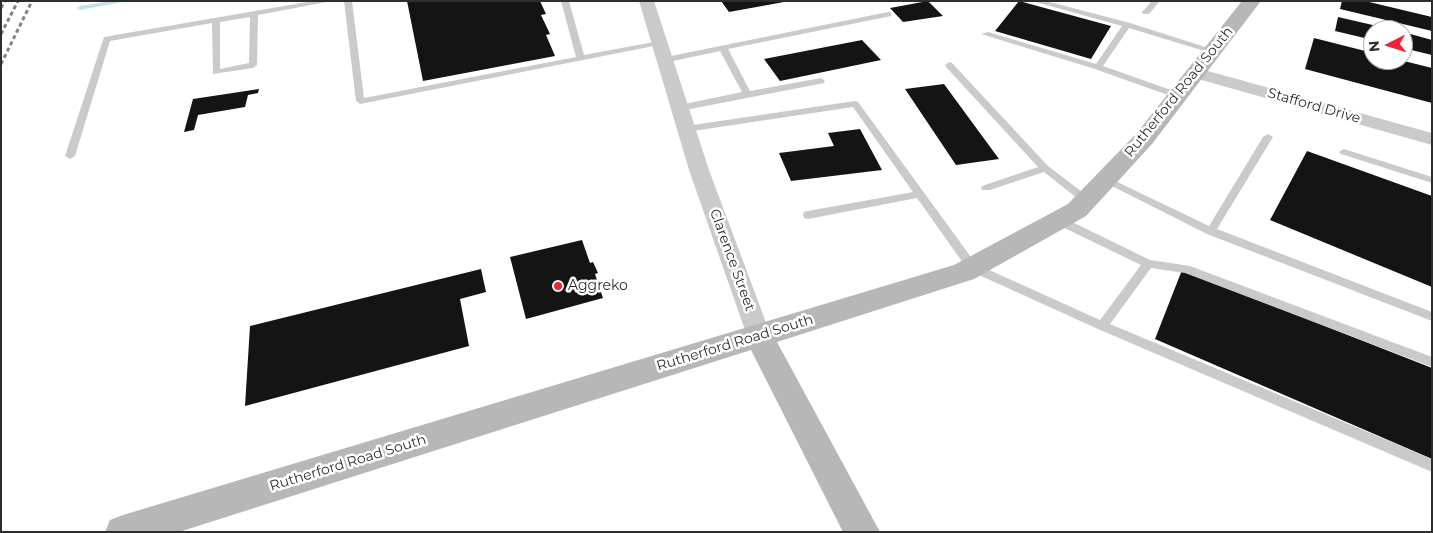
<!DOCTYPE html>
<style>
body{margin:0}
#map{position:relative;width:1433px;height:533px;overflow:hidden;background:#fff;font-family:Montserrat,sans-serif}
canvas{display:block}
.frame{position:absolute;inset:0;border:2px solid #2d2d2d;pointer-events:none}
.north{position:absolute;left:1363px;top:20px;width:50px;height:50px;box-sizing:border-box;background:#fff;border:1px solid #ababab;border-radius:50%;rotate:265deg;font-size:14px;font-weight:700;line-height:20px;text-align:center;color:#2d2d2d}
.north::after{content:'';display:block;margin:auto;width:18px;height:22px;background:#f42034;clip-path:polygon(50% 0,100% 100%,50% 72%,0 100%)}
</style>
<div id="map">
<canvas width="1433" height="533"></canvas>
<div class="frame"></div>
<div class="north">N</div>
</div>
<script>
const c = document.querySelector('canvas').getContext('2d');
c.lineJoin = 'round';
const poly = rows => new Path2D(rows.map(r => 'M' + r).join(''));
function paint(path, color) { c.fillStyle = color; c.fill(path, 'evenodd'); }
function strokePath(path, color, width, dash) { c.strokeStyle = color; c.lineWidth = width; c.lineCap = dash ? 'butt' : 'round'; c.setLineDash(dash || []); c.stroke(path); }
function write(font, color, halo, rows, align = 'center') {
  c.font = font + ' Montserrat,sans-serif'; c.lineWidth = 5; c.setLineDash([]); c.textBaseline = 'middle'; c.strokeStyle = halo; c.fillStyle = color; for (const [text, x, y, turn = 0] of rows) {
    c.save(); c.translate(x, y); c.rotate((+turn || 0) * Math.PI / 180); c.textAlign = isNaN(turn) ? turn : align; if (halo) c.strokeText(text, 0, 0); c.fillText(text, 0, 0); c.restore();
  }
}
paint(poly([
 [112,1,128,1,80,10,77,8,80,6,112,1]
]), '#c4dfee');
paint(poly([
 [407,1,540,1,546,14,541,15,550,34,546,35,555,56,423,81],
 [721,1,784,1,784,2,729,12],
 [928,1,943,16,903,22,890,8],
 [1019,1,1111,26,1091,59,995,31],
 [1342,1,1365,1,1432,17,1432,31,1340,9],
 [1338,17,1390,29,1390,30,1373,30,1373,40,1335,31],
 [1403,32,1432,40,1432,55,1403,48],
 [1314,38,1373,53,1373,60,1400,60,1432,68,1432,103,1305,69],
 [862,40,881,60,780,81,764,59],
 [944,84,999,159,956,165,905,89],
 [259,89,258,93,248,95,245,107,198,115,194,130,184,132,193,99],
 [860,129,882,170,791,181,779,153,834,146,828,133],
 [1307,151,1432,196,1432,287,1270,220],
 [582,240,590,263,593,262,598,273,595,274,603,298,526,319,510,257],
 [481,269,486,292,460,299,469,346,245,406,250,326],
 [1182,270,1432,368,1432,459,1155,339]
]), '#141414');
paint(poly([
 [313,1,332,1,258,15,257,65,253,68,213,74,212,23,110,41,75,156,70,159,65,156,104,37,313,1],
 [250,17,249,63,220,69,220,22,250,17],
 [344,1,352,1,364,98,576,57,561,1,569,1,584,55,659,41,663,43,659,45,360,104,356,101,344,1],
 [1032,1,1046,1,1130,23,1218,51,1214,53,1211,53,1129,28,1103,66,1182,94,1182,98,1179,99,1095,69,981,34,988,32,1096,64,1122,26,1032,1],
 [1152,1,1160,1,1149,14,1143,14,1142,12,1152,1],
 [888,12,891,12,891,16,728,49,750,91,821,78,825,81,824,83,680,111,675,108,680,105,742,92,720,51,664,63,661,62,661,58,888,12],
 [949,62,952,63,1048,166,1090,198,1091,200,1090,202,1082,202,1044,172,990,190,982,190,981,188,982,186,1038,167,946,67,945,65,949,62],
 [855,101,858,102,976,264,1100,320,1141,265,1054,223,1053,220,1054,217,1062,217,1150,260,1190,266,1432,357,1432,367,1185,273,1151,268,1110,324,1432,459,1432,472,1098,329,968,270,917,198,808,219,804,218,803,215,804,212,808,211,913,192,853,107,686,132,681,129,686,126,855,101],
 [1268,134,1273,137,1217,229,1432,312,1432,321,1207,234,1100,180,1105,177,1109,178,1209,226,1263,137,1268,134],
 [1344,149,1432,177,1432,183,1341,154,1339,152,1344,149]
]), '#cacaca');
paint(poly([
 [639,1,654,1,709,170,771,336,768,343,759,346,750,343,747,336,689,170,639,1],
 [1197,68,1432,133,1432,145,1191,77,1188,73,1191,69,1197,68]
]), '#cacaca');
paint(poly([
 [1242,1,1261,1,1152,144,1086,216,974,279,777,342,880,532,843,532,751,350,179,532,105,532,110,520,123,515,954,265,1068,204,1136,134,1242,1]
]), '#b7b7b7');
strokePath(poly([
 [1,8,5,1],
 [1,34,18,1],
 [1,64,32,1]
]), '#828282', 3, [4, 3]);
for (const [x, y, r, color] of [
 [558,286,5,"#f42034"]
]) { const dot = new Path2D(); dot.arc(x, y, r, 0, 2 * Math.PI); c.fillStyle = color; c.fill(dot); strokePath(dot, '#fff', 2); }
write('14px', '#2d2d2d', '#fff', [
 ["Rutherford Road South",1179,92,-51],
 ["Stafford Drive",1314,106,16],
 ["Clarence Street",732,260,70],
 ["Rutherford Road South",735,343,-17],
 ["Rutherford Road South",348,463,-17]
]);
write('14px', '#2d2d2d', '#fff', [
 ["Aggreko",568,286]
], 'left');
</script>
